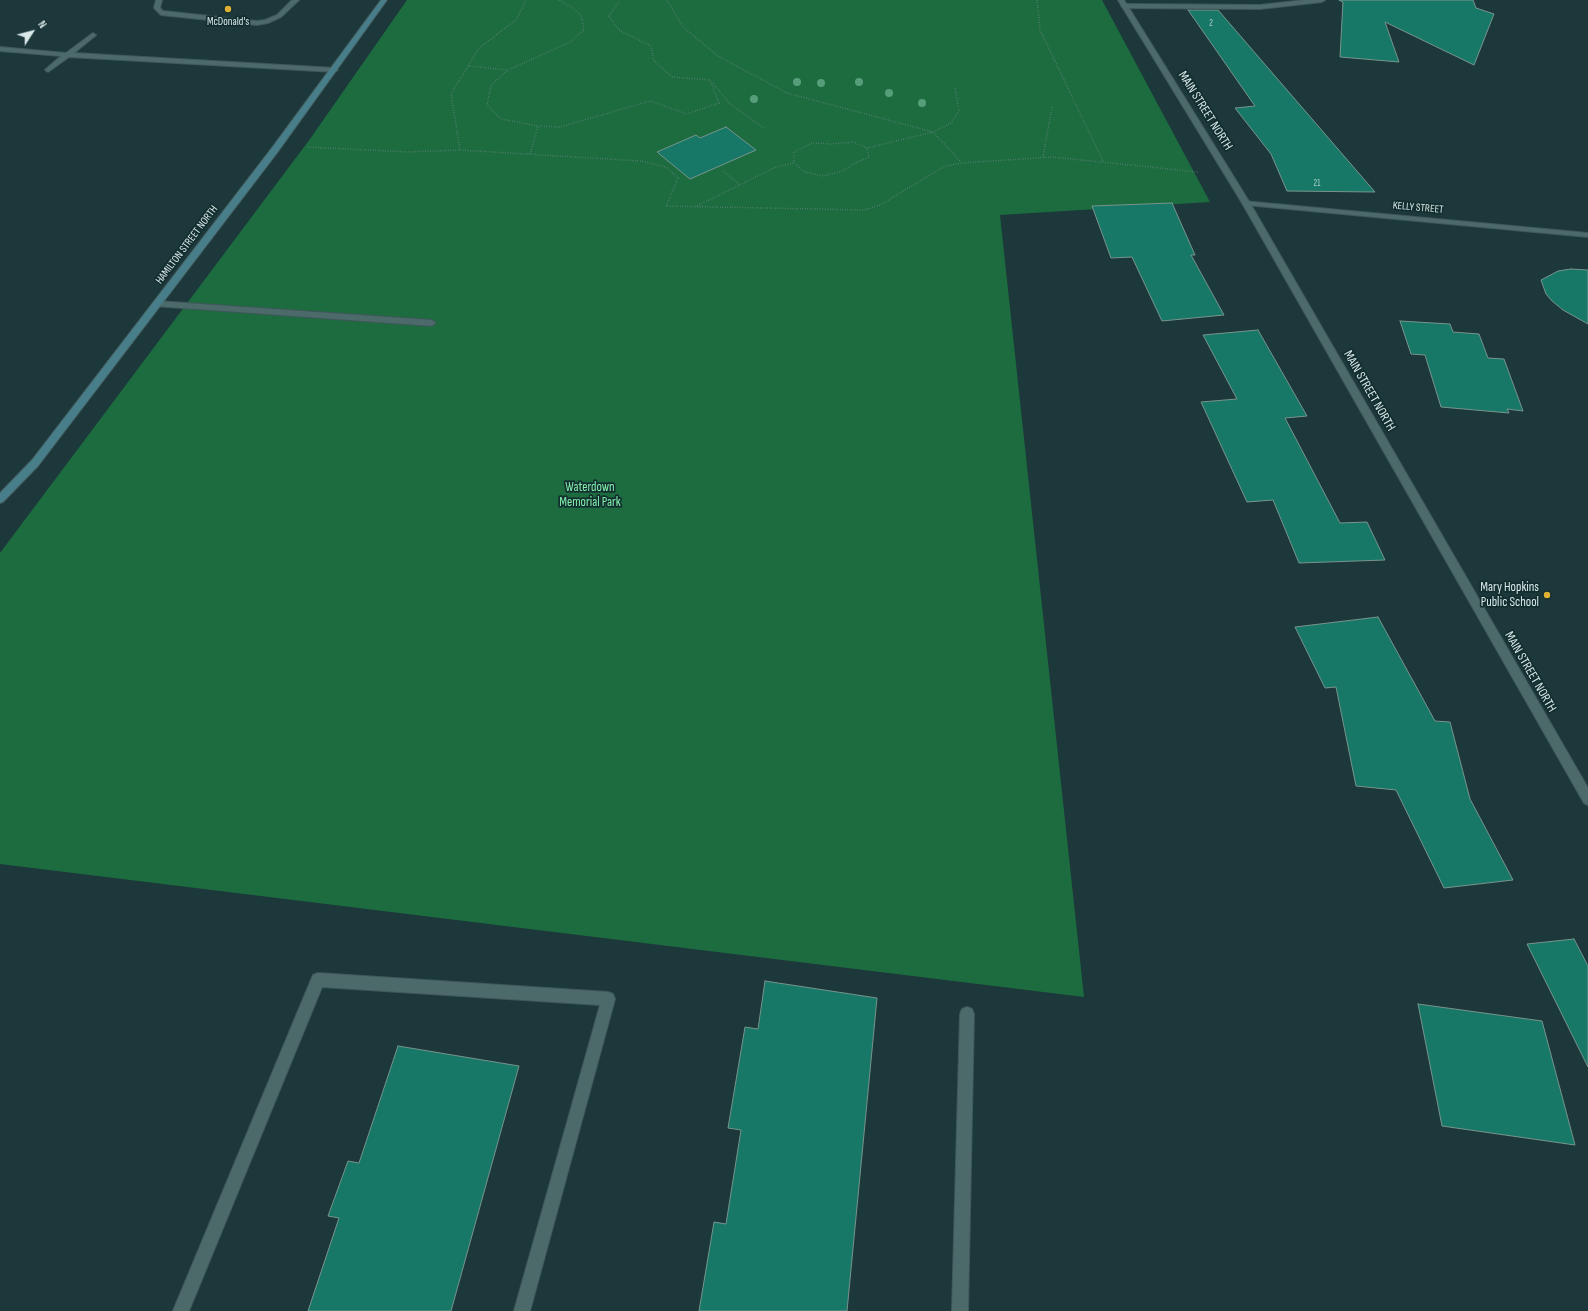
<!DOCTYPE html>
<style>
body{margin:0}
#map{position:relative;width:1588px;height:1311px;overflow:hidden;background:#1d383a;font-family:"Sofia Sans Condensed",sans-serif}
canvas{display:block}
.north{position:absolute;left:12px;top:12px;width:40px;height:40px;-webkit-text-stroke:3px #132e2f;paint-order:stroke;rotate:54deg;font-size:11px;font-weight:700;line-height:16px;text-align:center;color:#d9e8e9}
.north::after{content:'';display:block;margin:auto;width:14px;height:18px;background:#d9e8e9;clip-path:polygon(50% 0,100% 100%,50% 72%,0 100%)}
</style>
<div id="map">
<canvas width="1588" height="1311"></canvas>
<div class="north">N</div>
</div>
<script>
const c = document.querySelector('canvas').getContext('2d');
c.lineJoin = 'round';
function paint(path, color) { c.fillStyle = color; c.fill(path, 'evenodd'); }
const poly = rows => new Path2D(rows.map(r => 'M' + r).join(''));
function strokePath(path, color, width, dash) { c.strokeStyle = color; c.lineWidth = width; c.lineCap = dash ? 'butt' : 'round'; c.setLineDash(dash || []); c.stroke(path); }
function write(font, color, halo, rows, align = 'center') {
  c.font = font + ' "Sofia Sans Condensed",sans-serif'; c.lineWidth = 3.5; c.setLineDash([]); c.textBaseline = 'middle'; c.strokeStyle = halo; c.fillStyle = color; for (const [text, x, y, turn = 0] of rows) {
    c.save(); c.translate(x, y); c.rotate((+turn || 0) * Math.PI / 180); c.textAlign = isNaN(turn) ? turn : align; if (halo) c.strokeText(text, 0, 0); c.fillText(text, 0, 0); c.restore();
  }
}
paint(poly([
 [407,0,1102,0,1210,202,1000,215,1084,997,0,864,0,553,310,139]
]), '#1c6c40');
const building = poly([
 [1339,0,1473,0,1476,8,1494,14,1474,65,1385,22,1399,62,1340,57,1343,2,1339,0],
 [1188,10,1218,10,1375,192,1287,191,1271,154,1235,108,1255,106,1188,10],
 [726,127,756,150,690,179,657,152,696,135,700,138,726,127],
 [1172,203,1195,255,1191,255,1224,315,1162,321,1132,257,1111,258,1092,206,1172,203],
 [1571,269,1588,270,1588,324,1563,310,1552,301,1546,294,1541,280,1558,271,1571,269],
 [1400,321,1450,324,1453,332,1479,334,1488,358,1504,359,1523,411,1507,409,1509,413,1441,407,1425,355,1411,354,1400,321],
 [1258,330,1307,416,1285,418,1340,523,1367,522,1385,560,1299,563,1273,500,1247,502,1201,402,1237,399,1203,335,1258,330],
 [1378,617,1435,721,1450,722,1470,799,1513,880,1444,888,1396,790,1356,786,1336,687,1325,688,1295,627,1378,617],
 [1574,939,1588,966,1588,1067,1527,944,1574,939],
 [765,981,877,998,847,1311,699,1311,714,1222,726,1224,741,1130,728,1128,745,1027,758,1029,765,981],
 [1418,1004,1542,1021,1575,1145,1442,1126,1418,1004],
 [398,1046,519,1066,451,1311,308,1311,339,1218,328,1216,348,1161,359,1163,398,1046]
]);
paint(building, '#187867');
strokePath(building, '#78948d', 1);
const service = poly([
 [156,0,162,0,160,8,163,11,257,21,265,20,277,15,292,0,299,0,281,17,268,23,257,25,161,15,154,8,156,0],
 [93,33,96,35,95,36,74,53,335,68,338,70,335,72,69,57,48,72,45,70,46,69,61,56,0,51,0,47,66,53,93,33],
 [157,301,432,320,436,323,432,326,154,306,153,304,154,302,157,301],
 [318,973,608,992,613,994,615,999,530,1311,514,1311,600,1005,322,987,189,1311,173,1311,313,975,318,973],
 [967,1007,972,1009,974,1014,968,1311,952,1311,960,1014,962,1009,967,1007]
]);
const minor = poly([
 [1305,0,1325,0,1322,2,1260,9,1124,8,1121,6,1124,4,1260,5,1305,0],
 [1243,201,1588,233,1588,237,1246,205,1242,203,1243,201]
]);
const tertiary = poly([
 [1118,0,1124,0,1250,203,1588,788,1588,805,1584,803,1242,203,1118,0]
]);
const secondary = poly([
 [381,0,387,0,277,153,38,466,3,502,0,503,0,493,32,460,271,149,381,0]
]);
strokePath(service, '#405759', 2);
strokePath(minor, '#405759', 2);
strokePath(tertiary, '#405759', 2);
strokePath(secondary, '#405759', 2);
strokePath(poly([
 [559,0,570,6,581,15,584,30,570,42,508,70,491,85,487,105,501,119,538,126,560,127,650,101,687,114,719,103,710,80,672,77,654,61,651,46,619,30,609,16,620,0],
 [667,0,683,27,718,56,787,93,933,132,961,162],
 [1037,0,1040,30,1103,161],
 [468,66,507,70],
 [713,83,729,103,765,129],
 [853,142,867,148,869,157,851,165,843,171,823,176,805,172,794,163,794,152,812,143,831,144,853,142],
 [308,147,408,152,460,150,641,161,666,167,678,178,666,206,864,210,880,205,945,166,961,163,1052,157,1198,172],
 [867,148,933,132,951,123,959,111,955,88],
 [460,150,451,94,479,48,516,20,526,0],
 [530,154,538,126],
 [1043,157,1052,107],
 [723,171,740,185],
 [697,206,776,167,794,163]
]), '#73898a', 1.5, [0.5, 2]);
paint(service, '#4d6a6b');
paint(minor, '#4d6a6b');
paint(tertiary, '#4d6a6b');
paint(secondary, '#477e89');
c.fillStyle = '#569e79';
for (const [x, y] of [
 [797,82],
 [859,82],
 [821,83],
 [889,93],
 [754,99],
 [922,103]
]) { c.beginPath(); c.arc(x, y, 4, 0, 2 * Math.PI); c.fill(); }
for (const [x, y, r, color] of [
 [228,9,4,"#dfb034"],
 [1547,595,4,"#dfb034"]
]) { const dot = new Path2D(); dot.arc(x, y, r, 0, 2 * Math.PI); c.fillStyle = color; c.fill(dot); strokePath(dot, '#132e2f', 1.5); }
write('9px', '#a9ccc8', null, [
 ["2",1211,24],
 ["21",1317,184]
]);
write('11px', '#d9e8e9', '#132e2f', [
 ["McDonald's",228,22]
]);
write('11px', '#d9e8e9', '#132e2f', [
 ["KELLY STREET",1418,208,5],
 ["HAMILTON STREET NORTH",187,245,-53]
]);
write('13px', '#d9e8e9', '#132e2f', [
 ["MAIN STREET NORTH",1205,111,58],
 ["MAIN STREET NORTH",1369,391,60],
 ["MAIN STREET NORTH",1530,672,60]
]);
write('13px', '#84f1ad', '#132e2f', [
 ["Waterdown",590,488],
 ["Memorial Park",590,503]
]);
write('13px', '#d9e8e9', '#132e2f', [
 ["Mary Hopkins",1539,588],
 ["Public School",1539,603]
], 'right');
</script>
